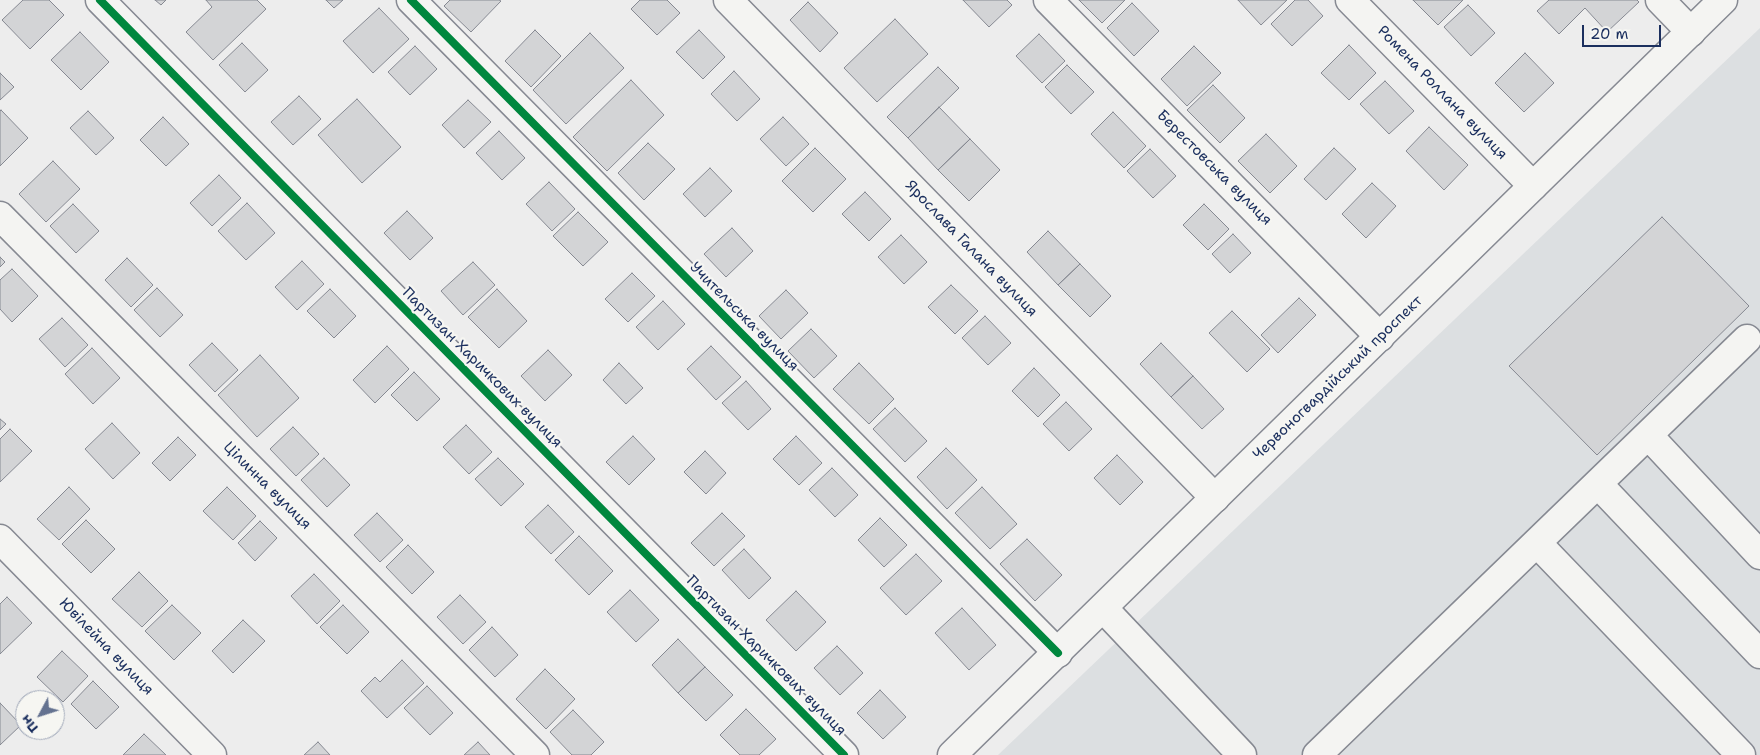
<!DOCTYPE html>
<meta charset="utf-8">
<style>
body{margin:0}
#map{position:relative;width:1760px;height:755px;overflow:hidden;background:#ededed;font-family:"Shantell Sans",sans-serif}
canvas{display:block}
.north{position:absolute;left:15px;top:690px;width:50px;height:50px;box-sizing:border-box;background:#f6f6f2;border:1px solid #9ea6b7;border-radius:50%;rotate:230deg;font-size:14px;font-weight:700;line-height:20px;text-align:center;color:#1b2f5e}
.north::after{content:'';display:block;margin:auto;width:18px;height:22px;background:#647290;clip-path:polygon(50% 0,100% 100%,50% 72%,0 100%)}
.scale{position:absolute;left:1582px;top:25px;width:79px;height:22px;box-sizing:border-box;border:2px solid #1b2f5e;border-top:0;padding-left:6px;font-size:15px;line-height:18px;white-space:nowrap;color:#1b2f5e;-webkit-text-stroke:4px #f6f6f2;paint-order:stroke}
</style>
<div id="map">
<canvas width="1760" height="755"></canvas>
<div class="north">Пн</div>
<div class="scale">20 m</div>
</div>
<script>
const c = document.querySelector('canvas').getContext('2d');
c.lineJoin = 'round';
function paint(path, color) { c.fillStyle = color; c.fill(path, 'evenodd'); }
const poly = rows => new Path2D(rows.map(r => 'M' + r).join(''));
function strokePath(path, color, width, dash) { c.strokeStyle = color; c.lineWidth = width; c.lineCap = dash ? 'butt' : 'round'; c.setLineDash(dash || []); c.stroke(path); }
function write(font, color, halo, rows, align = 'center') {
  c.font = font + ' "Shantell Sans",sans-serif'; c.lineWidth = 4.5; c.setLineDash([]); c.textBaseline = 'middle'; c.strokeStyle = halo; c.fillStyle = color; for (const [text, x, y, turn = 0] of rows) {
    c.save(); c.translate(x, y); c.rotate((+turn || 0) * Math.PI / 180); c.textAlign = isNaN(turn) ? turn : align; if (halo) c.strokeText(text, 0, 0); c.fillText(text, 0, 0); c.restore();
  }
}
paint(poly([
 [1760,28,1760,755,998,755]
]), '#dcdfe1');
const building = poly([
 [23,0,49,0,64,15,30,49,2,20,23,0],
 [155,0,166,0,161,5,155,0],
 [206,0,257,0,266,9,213,60,186,32,212,7,206,0],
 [326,0,343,0,334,8,326,0],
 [450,0,499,0,501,1,471,32,444,6,450,0],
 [640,0,667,0,680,13,657,35,631,9,640,0],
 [963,0,1007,0,1012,5,989,27,963,0],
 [1079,0,1125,0,1102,23,1079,0],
 [1238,0,1287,0,1261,25,1238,0],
 [1295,0,1308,0,1323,16,1292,46,1271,24,1295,0],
 [1413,0,1463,0,1438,25,1413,0],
 [1549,0,1637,0,1639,2,1607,32,1585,8,1559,34,1537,11,1549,0],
 [808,2,838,33,820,52,790,20,808,2],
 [1132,3,1159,31,1134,56,1107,28,1132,3],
 [1468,5,1495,33,1471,56,1444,27,1468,5],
 [379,8,409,39,373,73,343,41,379,8],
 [895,19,928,54,877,102,844,68,895,19],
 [535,30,561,56,531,87,505,61,535,30],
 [699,30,725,57,703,79,676,52,699,30],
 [80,32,109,62,81,90,51,60,80,32],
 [590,33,624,68,566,124,533,90,590,33],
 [1039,34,1065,61,1042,83,1016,56,1039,34],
 [242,43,268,70,245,92,219,65,242,43],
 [1349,45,1376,73,1349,100,1321,73,1349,45],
 [415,46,437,69,410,95,388,72,415,46],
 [1194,46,1221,73,1187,106,1161,79,1194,46],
 [1525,53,1554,83,1524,112,1495,83,1525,53],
 [1067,65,1094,92,1071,114,1045,87,1067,65],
 [938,67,959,88,908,138,887,117,938,67],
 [734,71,760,99,737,121,711,94,734,71],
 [0,73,14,87,0,100,0,73],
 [631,80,664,115,607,171,573,137,631,80],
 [1385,81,1414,111,1389,134,1360,104,1385,81],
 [1213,85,1245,118,1220,143,1187,110,1213,85],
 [299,96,321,119,293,145,271,122,299,96],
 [357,99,401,147,362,183,318,135,357,99],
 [468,100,491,122,464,148,442,125,468,100],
 [939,107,970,139,938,170,908,138,939,107],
 [1,110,28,138,0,166,0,111,1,110],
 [88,111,114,138,96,155,70,128,88,111],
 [1113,112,1146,146,1124,168,1091,134,1113,112],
 [163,117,189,144,166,166,140,140,163,117],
 [783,117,809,144,786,166,760,139,783,117],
 [1429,127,1468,165,1444,190,1406,151,1429,127],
 [499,131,525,158,502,180,476,153,499,131],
 [1266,134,1297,166,1270,193,1238,161,1266,134],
 [970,139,1000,170,969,201,938,170,970,139],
 [648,143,675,169,644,200,618,173,648,143],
 [815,148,846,179,813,212,782,181,815,148],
 [1334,148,1356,169,1326,200,1304,179,1334,148],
 [1150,149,1176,176,1153,198,1127,171,1150,149],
 [53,161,80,189,46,222,19,194,53,161],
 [710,168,732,191,705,217,683,194,710,168],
 [219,175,241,198,212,226,190,203,219,175],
 [549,182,575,209,552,231,526,204,549,182],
 [1372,183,1396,206,1366,238,1342,214,1372,183],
 [865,192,891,219,869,241,842,214,865,192],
 [247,203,275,233,246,260,218,231,247,203],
 [73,204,99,231,76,253,50,226,73,204],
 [1204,204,1229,229,1208,250,1183,225,1204,204],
 [407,211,433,238,410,260,384,233,407,211],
 [578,212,608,242,583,266,553,236,578,212],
 [1662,217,1749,306,1597,455,1509,366,1662,217],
 [732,228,753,251,726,277,704,254,732,228],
 [1048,231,1080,264,1058,285,1027,252,1048,231],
 [1233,234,1251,253,1230,273,1212,254,1233,234],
 [901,235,927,262,904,284,878,257,901,235],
 [0,257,5,262,0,267,0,257],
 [127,258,153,285,131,307,105,280,127,258],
 [302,261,324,284,297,310,275,287,302,261],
 [473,262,495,285,463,315,441,291,473,262],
 [1080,264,1111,296,1090,317,1058,285,1080,264],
 [12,269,38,296,12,322,0,309,0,280,12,269],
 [632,273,655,296,628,322,605,299,632,273],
 [951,285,978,311,955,334,928,307,951,285],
 [157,288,183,315,160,337,134,310,157,288],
 [330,289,356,316,334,338,307,311,330,289],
 [497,289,527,321,499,348,468,317,497,289],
 [786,290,808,313,781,339,759,316,786,290],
 [1299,298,1316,315,1278,353,1261,335,1299,298],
 [663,301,685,324,658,350,636,327,663,301],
 [1232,311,1270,349,1247,372,1209,333,1232,311],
 [985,316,1011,343,988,365,962,338,985,316],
 [62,318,88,345,65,367,39,339,62,318],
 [811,329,837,356,814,378,788,351,811,329],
 [212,343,238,370,215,392,189,365,212,343],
 [1161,343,1193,376,1171,397,1140,364,1161,343],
 [387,346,409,369,375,403,353,380,387,346],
 [711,346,741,377,716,400,687,369,711,346],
 [92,348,120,378,93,404,65,374,92,348],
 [548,350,572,375,545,401,521,376,548,350],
 [260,355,299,398,257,437,218,395,260,355],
 [619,363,643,388,626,404,603,380,619,363],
 [859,363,894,399,869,424,833,389,859,363],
 [1034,368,1060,395,1038,417,1012,391,1034,368],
 [414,372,440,399,417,421,391,395,414,372],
 [1193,376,1224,409,1202,429,1171,397,1193,376],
 [746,381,771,409,748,430,722,403,746,381],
 [1066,402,1092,429,1069,451,1043,424,1066,402],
 [895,408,927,441,905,462,873,429,895,408],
 [0,419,6,424,0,430,0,419],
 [112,423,140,453,113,479,85,449,112,423],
 [466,425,492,452,469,474,443,447,466,425],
 [293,427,319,454,296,476,270,449,293,427],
 [10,429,32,451,0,482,0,439,10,429],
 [633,436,655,459,629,485,606,462,633,436],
 [796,436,822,463,799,485,773,459,796,436],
 [178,437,196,455,170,481,152,463,178,437],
 [946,448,977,480,947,509,917,477,946,448],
 [705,451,726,473,706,494,684,472,705,451],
 [1117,455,1143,482,1120,505,1094,478,1117,455],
 [324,458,350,485,327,507,301,480,324,458],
 [498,458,524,484,501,506,475,479,498,458],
 [832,468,858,495,835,517,809,490,832,468],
 [69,487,90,509,59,540,37,519,69,487],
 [227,487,256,516,233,540,203,511,227,487],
 [982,487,1017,524,990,549,955,513,982,487],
 [548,505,574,532,551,554,525,527,548,505],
 [377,513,403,540,380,562,354,535,377,513],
 [722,513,745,536,714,566,691,543,722,513],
 [880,518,907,545,884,567,858,540,880,518],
 [86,520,115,549,91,573,62,544,86,520],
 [260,521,277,538,255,561,238,543,260,521],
 [579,536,613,571,589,595,555,560,579,536],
 [1027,539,1062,575,1035,601,1000,564,1027,539],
 [408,545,434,572,412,594,386,567,408,545],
 [744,549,771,578,749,599,722,570,744,549],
 [916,554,942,581,906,615,880,588,916,554],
 [139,572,168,601,142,627,112,599,139,572],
 [314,574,340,601,317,624,291,596,314,574],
 [630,590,659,620,636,642,607,612,630,590],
 [796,591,826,622,796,651,766,620,796,591],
 [460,595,486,622,463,644,437,617,460,595],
 [7,597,32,623,0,654,0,604,7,597],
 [172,605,201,633,174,660,145,631,172,605],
 [343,605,369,632,347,654,320,627,343,605],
 [962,608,996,645,969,670,935,633,962,608],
 [243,620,265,641,233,673,212,651,243,620],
 [492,627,518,655,495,677,469,650,492,627],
 [678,639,705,667,678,693,652,665,678,639],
 [837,646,863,673,840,695,814,668,837,646],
 [62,651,88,676,63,702,37,677,62,651],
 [402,660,424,683,387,718,361,691,375,677,380,682,402,660],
 [705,667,733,695,706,721,678,693,705,667],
 [545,669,575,699,546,729,516,699,545,669],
 [93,681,119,707,96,729,71,704,93,681],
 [427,686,453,713,430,735,404,708,427,686],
 [880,690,906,717,883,739,857,713,880,690],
 [0,703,21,725,0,745,0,703],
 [746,709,776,739,759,755,740,755,720,735,746,709],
 [573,710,604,742,591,755,572,755,550,732,573,710],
 [144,734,166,755,123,755,144,734],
 [318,742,330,755,304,755,318,742],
 [478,742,490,755,464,755,478,742]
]);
paint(building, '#d3d4d6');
strokePath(building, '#868992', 1);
const minor = poly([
 [100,0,844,755],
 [411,0,1058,653],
 [728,0,1215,498],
 [1048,0,1380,337],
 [1350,0,1533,186],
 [1660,0,1691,32],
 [0,216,535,755],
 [1648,435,1760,555],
 [1598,484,1760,654],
 [0,539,212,755],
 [1537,543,1741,755],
 [1103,608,1242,755],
 [1317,755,1747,339]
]);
const major = poly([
 [952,755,1723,0]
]);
strokePath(minor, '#868992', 31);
strokePath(major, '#868992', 31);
strokePath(minor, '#f4f4f2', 28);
strokePath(major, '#f4f4f2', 28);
strokePath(poly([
 [100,0,844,755],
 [411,0,1058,653]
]), '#00873e', 8);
write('15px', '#1b2f5e', '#f6f6f2', [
 ["Ромена Роллана вулиця",1442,93,46],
 ["Берестовська вулиця",1214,168,45],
 ["Ярослава Галана вулиця",971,249,46],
 ["Учительська вулиця",744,317,45],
 ["Партизан Харичкових вулиця",482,368,45],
 ["Червоногвардійський проспект",1338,378,-44],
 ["Цілинна вулиця",267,486,45],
 ["Ювілейна вулиця",106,647,46],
 ["Партизан Харичкових вулиця",766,656,45]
]);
</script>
